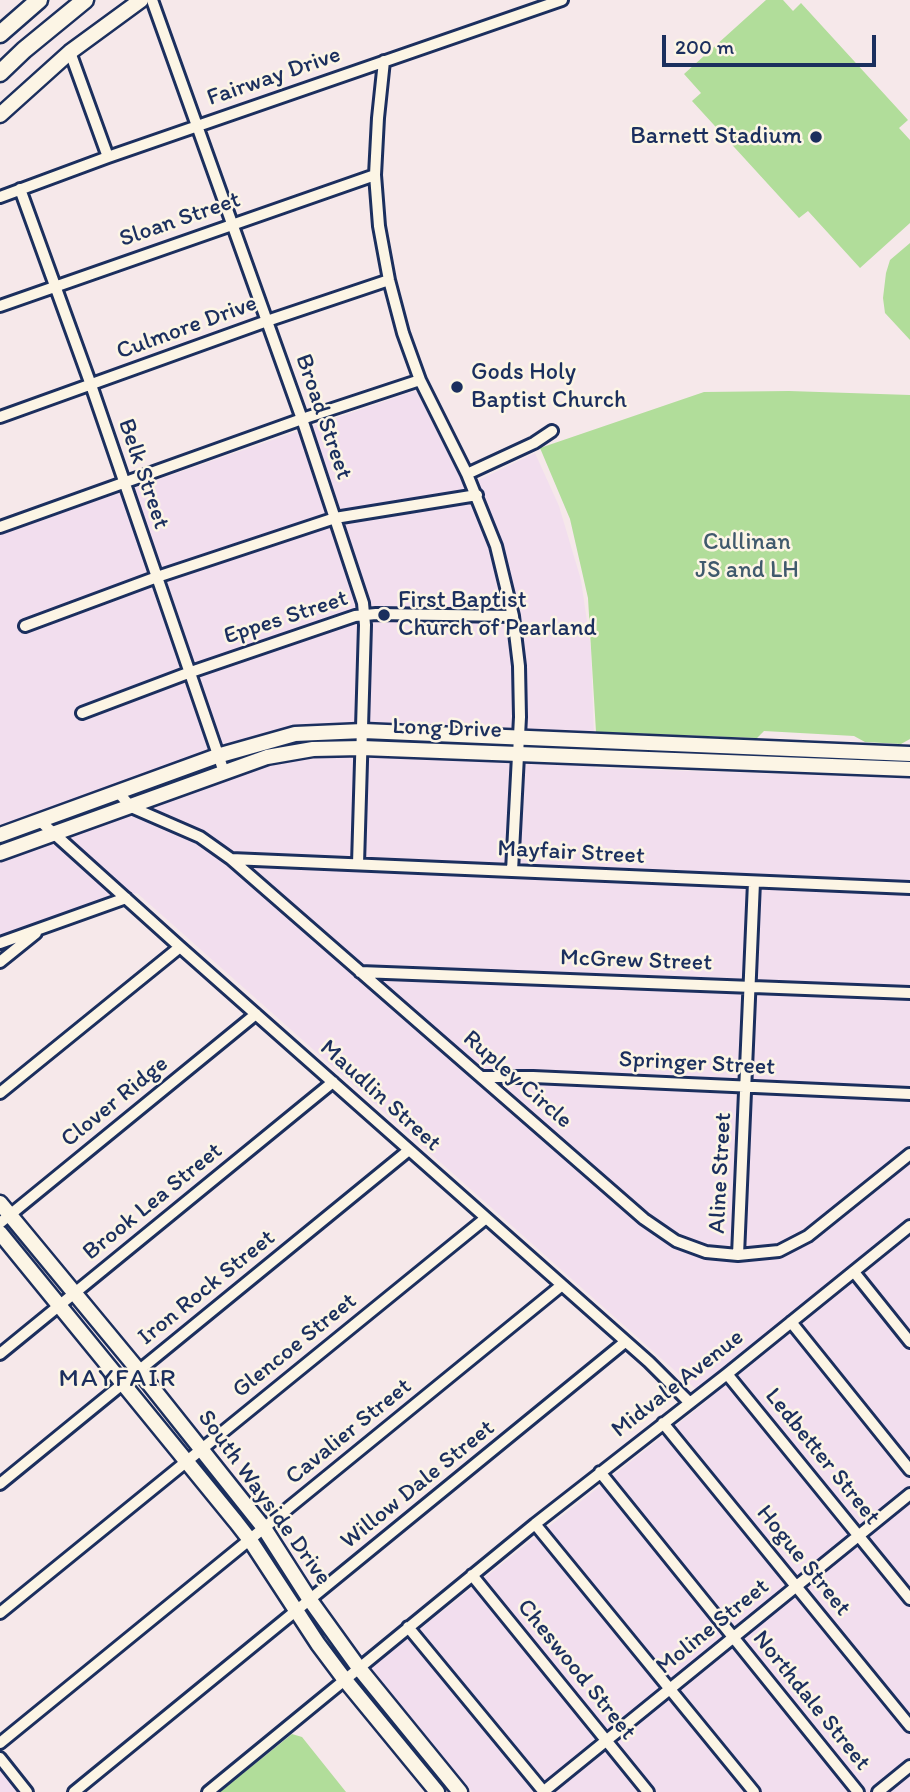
<!DOCTYPE html>
<style>
body{margin:0}
#map{position:relative;width:910px;height:1792px;overflow:hidden;background:#f6e8ea;font-family:Itim,sans-serif}
canvas{display:block}
.scale{position:absolute;left:662px;top:35px;width:214px;height:32px;box-sizing:border-box;border:4px solid #1b2f5e;border-top:0;padding-left:9px;font-size:21px;line-height:24px;white-space:nowrap;color:#1b2f5e;-webkit-text-stroke:5px #fcf5e5;paint-order:stroke}
</style>
<div id="map">
<canvas width="910" height="1792"></canvas>
<div class="scale">200 m</div>
</div>
<script>
const c = document.querySelector('canvas').getContext('2d');
c.lineJoin = 'round';
function paint(path, color) { c.fillStyle = color; c.fill(path, 'evenodd'); }
const poly = rows => new Path2D(rows.map(r => 'M' + r).join(''));
function strokePath(path, color, width, dash) { c.strokeStyle = color; c.lineWidth = width; c.lineCap = dash ? 'butt' : 'round'; c.setLineDash(dash || []); c.stroke(path); }
function write(font, color, halo, rows, align = 'center') {
  c.font = font + ' Itim,sans-serif'; c.lineWidth = 5; c.setLineDash([]); c.textBaseline = 'middle'; c.strokeStyle = halo; c.fillStyle = color; for (const [text, x, y, turn = 0] of rows) {
    c.save(); c.translate(x, y); c.rotate((+turn || 0) * Math.PI / 180); c.textAlign = isNaN(turn) ? turn : align; if (halo) c.strokeText(text, 0, 0); c.fillText(text, 0, 0); c.restore();
  }
}
paint(poly([
 [417,390,466,486,535,453,559,506,581,580,591,649,595,768,910,778,910,1792,472,1792,371,1668,708,1400,137,893,0,937,0,534],
 [0,1768,20,1792,0,1792]
]), '#f2deee');
paint(poly([
 [766,0,783,0,793,11,801,3,908,120,899,128,910,140,910,223,860,268,808,211,799,218,692,101,701,93,684,74],
 [910,243,910,340,885,313,883,298,886,273,890,260],
 [789,391,910,395,910,739,901,744,865,742,854,736,764,731,757,738,596,732,588,598,570,519,540,448,704,392],
 [292,1734,302,1737,346,1792,220,1792]
]), '#b1dd9a');
const minor = poly([
 [152,0,302,419,363,603,365,625,358,864],
 [70,52,108,157],
 [384,61,378,118,375,175,379,226,389,280,403,333,420,380,467,474,496,546,513,616,519,666,520,717,512,871],
 [20,189,91,385,224,772],
 [0,197,108,157,562,0],
 [0,306,375,175],
 [0,417,267,321,389,280],
 [467,474,534,443,552,431],
 [0,527,302,419,420,380],
 [25,626,157,577,335,518,477,495],
 [82,713,188,673,355,616,376,614,513,616],
 [118,792,131,807,200,837,231,859,644,1219,676,1241,706,1252,738,1255,779,1251,808,1236,910,1154],
 [40,821,180,947,649,1362,690,1403],
 [231,859,910,888],
 [0,943,126,898],
 [0,962,36,933],
 [360,972,910,993],
 [482,1077,533,1077,910,1094],
 [0,1093,180,947],
 [0,1223,256,1014],
 [738,1255,754,882],
 [854,1272,910,1342],
 [791,1322,910,1470],
 [0,1354,333,1082],
 [727,1374,910,1599],
 [663,1423,910,1726],
 [600,1472,858,1792],
 [0,1484,409,1150],
 [535,1524,754,1792],
 [472,1575,648,1792],
 [0,1613,486,1218],
 [408,1627,544,1792],
 [0,1743,562,1285],
 [0,1758,27,1792],
 [74,1792,625,1342],
 [208,1792,535,1524,727,1374,910,1226],
 [543,1792,910,1494],
 [878,1792,910,1766]
]);
const major = poly([
 [0,115,70,52,141,0],
 [0,835,217,756,295,734,363,731,910,754],
 [0,853,267,757,313,749,362,748,910,769],
 [0,1203,139,1371,264,1528,310,1600,359,1668,460,1792],
 [0,1233,236,1522,250,1540,318,1644,345,1680,437,1792]
]);
const highway = poly([
 [0,34,39,0],
 [0,73,24,50,85,0]
]);
strokePath(minor, '#1b2f5e', 16);
strokePath(major, '#1b2f5e', 19);
strokePath(highway, '#1b2f5e', 21);
strokePath(minor, '#fcf5e5', 10);
strokePath(major, '#fcf5e5', 14);
strokePath(highway, '#fcf5e5', 16);
for (const [x, y, r, color] of [
 [816,137,7,"#1b2f5e"],
 [457,387,7,"#1b2f5e"],
 [384,615,7,"#1b2f5e"]
]) { const dot = new Path2D(); dot.arc(x, y, r, 0, 2 * Math.PI); c.fillStyle = color; c.fill(dot); strokePath(dot, '#fcf5e5', 2.5); }
write('24px', '#1b2f5e', '#fcf5e5', [
 ["Fairway Drive",274,77,-19],
 ["Sloan Street",180,220,-19],
 ["Culmore Drive",187,328,-20],
 ["Broad Street",323,417,71],
 ["Belk Street",143,474,71],
 ["Eppes Street",286,618,-18],
 ["Long Drive",447,729,2],
 ["Mayfair Street",571,853,3],
 ["McGrew Street",636,961,2],
 ["Springer Street",697,1064,3],
 ["Rupley Circle",517,1080,41],
 ["Maudlin Street",380,1096,42],
 ["Clover Ridge",115,1102,-39],
 ["Aline Street",721,1173,-87],
 ["Brook Lea Street",153,1202,-39],
 ["Iron Rock Street",207,1288,-39],
 ["Glencoe Street",295,1346,-39],
 ["Midvale Avenue",678,1384,-38],
 ["Cavalier Street",349,1432,-39],
 ["Ledbetter Street",822,1457,51],
 ["Willow Dale Street",418,1485,-39],
 ["South Wayside Drive",264,1498,54],
 ["Hogue Street",803,1561,51],
 ["Moline Street",713,1627,-39],
 ["Cheswood Street",576,1670,51],
 ["Northdale Street",811,1701,51]
]);
write('24px', '#1b2f5e', '#fcf5e5', [
 ["Barnett Stadium",802,137,"right"],
 ["Gods Holy",471,373],
 ["Baptist Church",471,401],
 ["First Baptist",398,601],
 ["Church of Pearland",398,629]
], 'left');
write('24px', '#405a6d', '#fcf5e5', [
 ["Cullinan",747,543],
 ["JS and LH",747,571]
]);
c.letterSpacing = '2px';
write('26px', '#1b2f5e', '#fcf5e5', [
 ["MAYFAIR",118,1379]
]);
c.letterSpacing = '0px';
</script>
